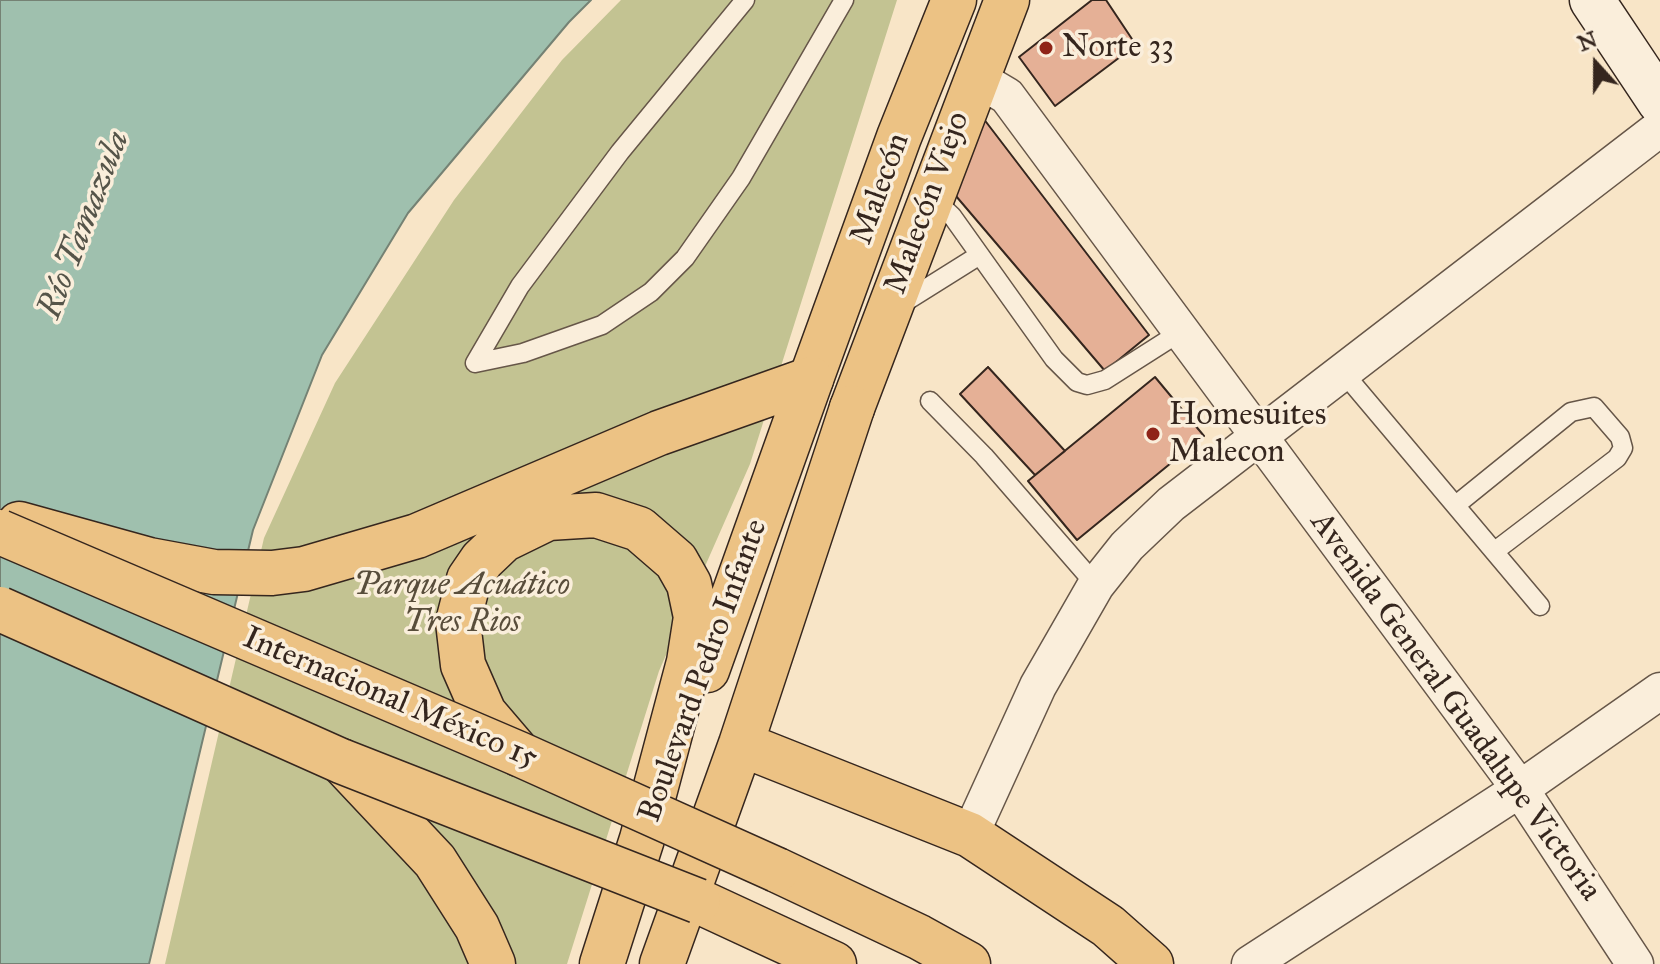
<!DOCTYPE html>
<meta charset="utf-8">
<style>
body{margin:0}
#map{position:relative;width:1660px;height:964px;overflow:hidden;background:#f8e5c7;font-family:"IM FELL Great Primer",serif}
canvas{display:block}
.north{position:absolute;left:1556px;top:24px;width:80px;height:80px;-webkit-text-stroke:6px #faeedb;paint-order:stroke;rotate:339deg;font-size:22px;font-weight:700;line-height:32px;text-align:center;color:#35261e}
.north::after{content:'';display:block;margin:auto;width:28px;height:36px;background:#35261e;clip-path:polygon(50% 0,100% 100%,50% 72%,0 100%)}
</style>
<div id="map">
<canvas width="1660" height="964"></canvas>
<div class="north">N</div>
</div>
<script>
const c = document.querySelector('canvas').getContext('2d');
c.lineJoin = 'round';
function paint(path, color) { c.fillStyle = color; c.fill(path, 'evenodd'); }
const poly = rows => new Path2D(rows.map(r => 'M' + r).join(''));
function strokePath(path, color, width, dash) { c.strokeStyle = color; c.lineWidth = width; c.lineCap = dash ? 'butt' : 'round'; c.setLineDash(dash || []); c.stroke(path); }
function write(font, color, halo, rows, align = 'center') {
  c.font = font + ' "IM FELL Great Primer",serif'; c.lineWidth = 7; c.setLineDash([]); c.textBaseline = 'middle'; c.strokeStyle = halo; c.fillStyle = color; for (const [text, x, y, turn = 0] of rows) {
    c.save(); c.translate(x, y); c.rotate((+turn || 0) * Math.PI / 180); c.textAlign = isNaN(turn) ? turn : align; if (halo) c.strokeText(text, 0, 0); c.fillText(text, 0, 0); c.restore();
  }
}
paint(poly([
 [621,0,897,0,750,464,659,671,567,964,165,964,264,538,335,383,454,200,562,60]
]), '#c3c392');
const water = poly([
 [0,0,591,0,569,22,408,213,322,355,253,530,149,964,0,964,0,0]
]);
paint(water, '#9fc0ae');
strokePath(water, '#758274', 2);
const building = poly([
 [1092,0,1106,0,1136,45,1055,106,1019,57,1092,0],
 [980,114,1149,335,1105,371,950,189,980,114],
 [988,367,1065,451,1035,475,960,394,988,367],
 [1155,377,1204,436,1077,540,1028,481,1155,377]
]);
paint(building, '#e5b096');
strokePath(building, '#35261e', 2);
const lane = poly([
 [745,0,620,152,520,286,475,363,523,353,602,325,651,292,685,258,741,178,844,0],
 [933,198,952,216,1054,359,1077,382,1087,385,1105,380,1182,331],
 [903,303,978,256],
 [1342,371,1540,606],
 [930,401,984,456,1096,585],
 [1456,505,1571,412,1594,407,1620,437,1623,448,1617,458,1495,551]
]);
const street = poly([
 [975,77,1007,96,1520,789,1635,964],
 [970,835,1038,686,1096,585,1127,546,1171,504,1660,128],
 [1250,964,1520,789,1660,691]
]);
const secondary = poly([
 [1592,0,1660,102]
]);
const primary = poly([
 [811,379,899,137,954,0],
 [852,408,1007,0],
 [777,870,919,937,968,964],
 [698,901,834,964]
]);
const highway = poly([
 [19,524,149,560,214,572,272,573,304,569,417,536,659,433,811,379],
 [707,670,811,379],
 [741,744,970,835,1108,926,1151,964],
 [519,754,484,713,463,665,458,622,469,579,482,560,503,540,548,518,596,515,639,529,676,561,689,584,696,617,689,662,642,839],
 [341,761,435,861,477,927,493,964],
 [602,964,642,839],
 [662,964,741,744,852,408]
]);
strokePath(lane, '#665648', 21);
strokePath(street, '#665648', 39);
strokePath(secondary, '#35261e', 47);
strokePath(primary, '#35261e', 47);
strokePath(highway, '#35261e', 47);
strokePath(lane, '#faeedb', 18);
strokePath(street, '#faeedb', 36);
strokePath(secondary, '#faeedb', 44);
strokePath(primary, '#ecc284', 44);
strokePath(highway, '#ecc284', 44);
const primaryBridge = poly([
 [0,532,519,754,777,870],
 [0,609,341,761,698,901]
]);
strokePath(primaryBridge, '#35261e', 47, []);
strokePath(primaryBridge, '#ecc284', 44);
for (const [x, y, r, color] of [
 [1046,48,8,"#8f2418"],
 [1153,434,8,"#8f2418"]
]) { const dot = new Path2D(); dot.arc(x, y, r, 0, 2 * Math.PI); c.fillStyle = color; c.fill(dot); strokePath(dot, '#faeedb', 3); }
write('32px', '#35261e', '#faeedb', [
 ["Norte 33",1062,48],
 ["Homesuites",1169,416],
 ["Malecon",1169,453]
], 'left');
write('32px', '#35261e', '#faeedb', [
 ["Malecón",881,189,-70],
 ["Malecón Viejo",928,203,-70],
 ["Boulevard Pedro Infante",704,671,-70],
 ["Internacional México 15",390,699,23],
 ["Avenida General Guadalupe Victoria",1455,707,54]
]);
write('italic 32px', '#584d3b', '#faeedb', [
 ["Parque Acuático",462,586],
 ["Tres Rios",462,623]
]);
write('italic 34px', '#555449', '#faeedb', [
 ["Río Tamazula",85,225,-69]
]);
</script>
